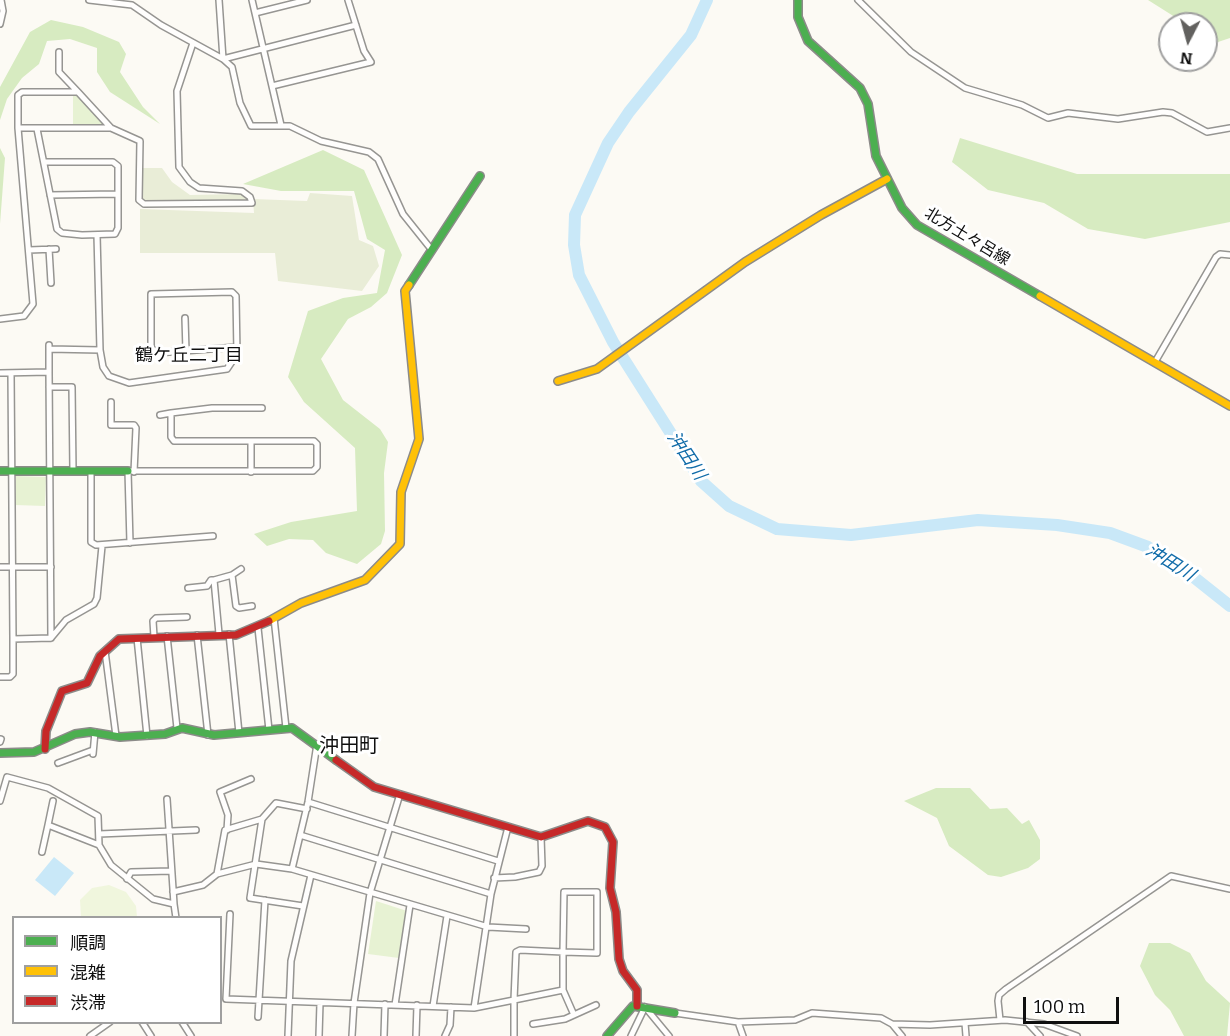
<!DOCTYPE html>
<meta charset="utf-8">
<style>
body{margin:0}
#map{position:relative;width:1230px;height:1036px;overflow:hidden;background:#fcfaf4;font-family:Bitter,"Noto Sans JP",serif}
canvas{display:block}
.legend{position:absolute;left:12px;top:916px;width:210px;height:108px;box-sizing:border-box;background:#fff;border:2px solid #9f9f9f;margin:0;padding:8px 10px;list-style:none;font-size:18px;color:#0f0f0f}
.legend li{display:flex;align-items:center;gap:12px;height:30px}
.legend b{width:30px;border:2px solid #9f9f9f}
.north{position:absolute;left:1158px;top:12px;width:60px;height:60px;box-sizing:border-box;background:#fff;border:2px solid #9f9f9f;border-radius:50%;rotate:186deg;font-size:16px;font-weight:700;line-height:24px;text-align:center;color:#0f0f0f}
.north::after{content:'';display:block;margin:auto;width:21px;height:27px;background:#62615f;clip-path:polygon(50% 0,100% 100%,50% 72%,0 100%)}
.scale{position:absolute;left:1023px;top:997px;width:96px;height:27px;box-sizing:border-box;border:3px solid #0f0f0f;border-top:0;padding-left:8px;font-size:18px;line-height:21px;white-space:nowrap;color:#0f0f0f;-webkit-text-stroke:4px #fff;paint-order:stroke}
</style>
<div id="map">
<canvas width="1230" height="1036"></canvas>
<ul class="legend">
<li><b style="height:8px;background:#4caf50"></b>順調</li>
<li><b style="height:8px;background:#ffc107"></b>混雑</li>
<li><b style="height:8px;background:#c62828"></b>渋滞</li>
</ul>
<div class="north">N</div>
<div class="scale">100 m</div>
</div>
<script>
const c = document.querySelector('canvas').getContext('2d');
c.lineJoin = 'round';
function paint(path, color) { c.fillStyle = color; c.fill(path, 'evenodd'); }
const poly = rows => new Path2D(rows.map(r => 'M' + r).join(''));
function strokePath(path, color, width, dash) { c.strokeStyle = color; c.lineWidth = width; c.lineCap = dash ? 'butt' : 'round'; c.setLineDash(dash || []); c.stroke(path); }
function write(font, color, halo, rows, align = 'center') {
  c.font = font + ' Bitter,"Noto Sans JP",serif'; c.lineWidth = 6; c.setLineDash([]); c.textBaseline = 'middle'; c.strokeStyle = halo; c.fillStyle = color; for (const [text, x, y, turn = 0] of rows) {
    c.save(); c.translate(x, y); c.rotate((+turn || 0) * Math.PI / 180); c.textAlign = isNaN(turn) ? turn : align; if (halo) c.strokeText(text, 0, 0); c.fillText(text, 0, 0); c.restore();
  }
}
paint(poly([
 [76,94,103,123,102,125,73,125,73,95],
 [16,476,46,477,45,506,15,505],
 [376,901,407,911,399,958,368,954]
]), '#e7f2d3');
paint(poly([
 [1148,0,1230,0,1230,38,1215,43,1206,37,1206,24,1186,24],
 [51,20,83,27,119,42,126,54,120,72,143,107,160,124,110,92,97,72,97,48,70,39,47,41,39,64,22,78,7,99,0,120,0,87,30,32],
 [960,138,1077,174,1230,174,1230,222,1145,239,1088,229,1044,203,988,190,952,162],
 [0,148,5,158,0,224],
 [323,150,364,170,402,255,387,293,371,307,348,319,321,359,343,400,380,429,388,442,384,473,385,531,381,544,357,564,326,553,313,540,289,539,267,546,254,534,291,522,357,511,355,448,304,402,288,377,308,311,343,298,377,293,385,250,367,239,354,191,281,191,243,184],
 [936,788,970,788,990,809,1007,808,1022,824,1029,820,1040,840,1040,859,1028,868,1001,877,988,875,949,846,937,818,904,801],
 [1149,943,1170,943,1190,953,1206,981,1230,1003,1227,1036,1184,1036,1170,1010,1155,995,1140,966]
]), '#d7ebc1');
paint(poly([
 [142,168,162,168,172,182,190,195,242,194,248,201,146,202,142,198],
 [310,193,352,196,359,240,373,246,379,266,362,291,278,281,275,253,140,253,140,209,254,213,253,199,307,201]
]), '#e9edd7');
paint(poly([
 [109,885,126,892,136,906,137,917,81,917,80,900,92,888]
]), '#f0f6dd');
paint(poly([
 [54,857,74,873,55,896,35,880]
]), '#c9e8f8');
strokePath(poly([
 [707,0,691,35,629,112,608,143,575,215,574,245,579,275,613,342,701,481,729,506,777,529,851,535,978,520,1057,525,1110,533,1148,547,1186,571,1230,606]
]), '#c9e8f8', 12);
const street = poly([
 [89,0,132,5,161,25,223,59,232,67,240,103,251,126,290,126,321,141,369,152,378,159,403,214,431,249],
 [219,0,223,59,356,25],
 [252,0,281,125],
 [858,0,911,52,965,88,1022,105,1048,118,1068,113,1118,119,1163,112,1172,113,1207,132,1230,128],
 [255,13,307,0],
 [0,24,3,11,1,0],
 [59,52,59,72,78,92],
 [272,86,371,62,364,51,348,0],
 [18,128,111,128],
 [37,129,57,229,62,233,82,235,115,234,118,228,118,166,113,162,44,162],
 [50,195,118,194],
 [49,249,51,283],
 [29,250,56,249],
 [185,318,186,351],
 [0,319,24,316,33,304,18,128,18,95,22,92,78,92,111,128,140,141,139,200,144,204,252,203,250,197,242,191,199,188,190,182,179,167,177,91,193,43],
 [49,349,100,350,97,235],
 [100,350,103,367,109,376,129,383,227,369,237,354,236,296,232,292,151,294,151,347,156,353,237,347],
 [1155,362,1216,257,1220,254,1230,255],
 [49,372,49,345],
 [0,373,49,372,51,638,13,639,13,674,10,677,0,677],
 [11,373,13,639],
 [49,387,72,387,73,471],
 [111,402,111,425,134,425,136,428,134,472],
 [160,415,171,413],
 [251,442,251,472],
 [91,471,91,542,96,545,213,536],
 [130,543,128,471,313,471,317,467,317,444,314,441,174,441,171,437,171,413,212,408,262,408],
 [0,567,51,567],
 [232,575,241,569],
 [188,588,207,586,211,580,214,580],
 [274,618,286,728],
 [258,628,269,730],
 [219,634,214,580,232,575,236,606,239,608,252,606],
 [229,634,239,733],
 [197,635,208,735],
 [167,636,177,728],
 [154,637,153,621,156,618,187,617],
 [51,638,66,620,94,604,97,598,102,546],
 [137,638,147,736],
 [105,651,116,736],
 [0,742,1,739],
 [93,754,95,732],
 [58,763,93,750],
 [167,799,174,904],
 [0,801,7,777,48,788,98,816,99,845,111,865,153,899,174,904,176,918],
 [53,801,48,825,99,845],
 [308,802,498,861],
 [262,819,250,898,303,906],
 [227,830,228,815,220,792,251,779],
 [99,834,196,830],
 [300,835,491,894],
 [42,852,48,825],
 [292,869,308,802,317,744],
 [217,874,225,830,262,819,276,803,307,809],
 [494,878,515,877,539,872,542,866,541,837],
 [127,879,131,872,171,871],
 [173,892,203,885,217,874,256,864,292,869,488,927,526,929],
 [230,914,226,999,474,1008,514,1000,563,990,563,952,564,892,597,892,597,953,563,952,520,950,516,952,514,1000,514,1036],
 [563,990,574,1015],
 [395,1005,410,905],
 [433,1006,447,916],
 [645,1007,669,1036],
 [474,1008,491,894,508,827],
 [675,1013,738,1022,795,1020,812,1013,881,1018,892,1024,930,1025,1005,1020,1044,1024,1077,1036],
 [258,1017,265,900],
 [1000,1020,998,1001,999,995,1006,989,1171,876,1230,889],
 [142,1022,151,1036],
 [182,1022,191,1036],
 [738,1022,743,1036],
 [1027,1022,1040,1036],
 [965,1023,966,1036],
 [533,1024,565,1019,596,1005],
 [892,1024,902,1036],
 [90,1036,110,1022],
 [288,1036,291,961,311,875],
 [319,1036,320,1003],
 [352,1036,354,1003,370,893,400,794],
 [384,1036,385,1004],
 [416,1036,417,1005],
 [445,1036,450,1025,451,1007],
 [631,1036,645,1007]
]);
const fast = poly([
 [798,0,798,17,808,41,860,88,868,104,876,156,902,208,917,225,1040,296],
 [409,285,480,176],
 [0,471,128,471],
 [0,753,34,752,75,734,90,732,120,737,165,734,182,728,214,735,292,728,336,760],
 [607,1036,633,1006,675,1013]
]);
const slow = poly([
 [1040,296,1230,406],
 [558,381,597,369,745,262,821,215,887,179],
 [269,621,301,603,365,580,400,544,401,492,419,439,405,291,409,285]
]);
const jam = poly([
 [45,749,46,731,62,691,87,683,100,656,119,639,236,635,269,621],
 [336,760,374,787,541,837,588,821,605,827,613,842,610,888,616,912,619,959,623,971,637,990,637,1006]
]);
strokePath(street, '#969592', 8);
strokePath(fast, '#8c8b89', 10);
strokePath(slow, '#8c8b89', 10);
strokePath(jam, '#8c8b89', 10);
strokePath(street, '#fffefd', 5);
strokePath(fast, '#4caf50', 7);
strokePath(slow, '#ffc107', 7);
strokePath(jam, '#c62828', 7);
write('16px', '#0f0f0f', '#fff', [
 ["北方土々呂線",967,237,31]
]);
write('18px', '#0f0f0f', '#fff', [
 ["鶴ケ丘二丁目",189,356]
]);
write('italic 18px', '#116ca9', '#fff', [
 ["沖田川",686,456,56],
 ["沖田川",1170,563,32]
]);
write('20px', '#0f0f0f', '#fff', [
 ["沖田町",349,746]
]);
</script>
